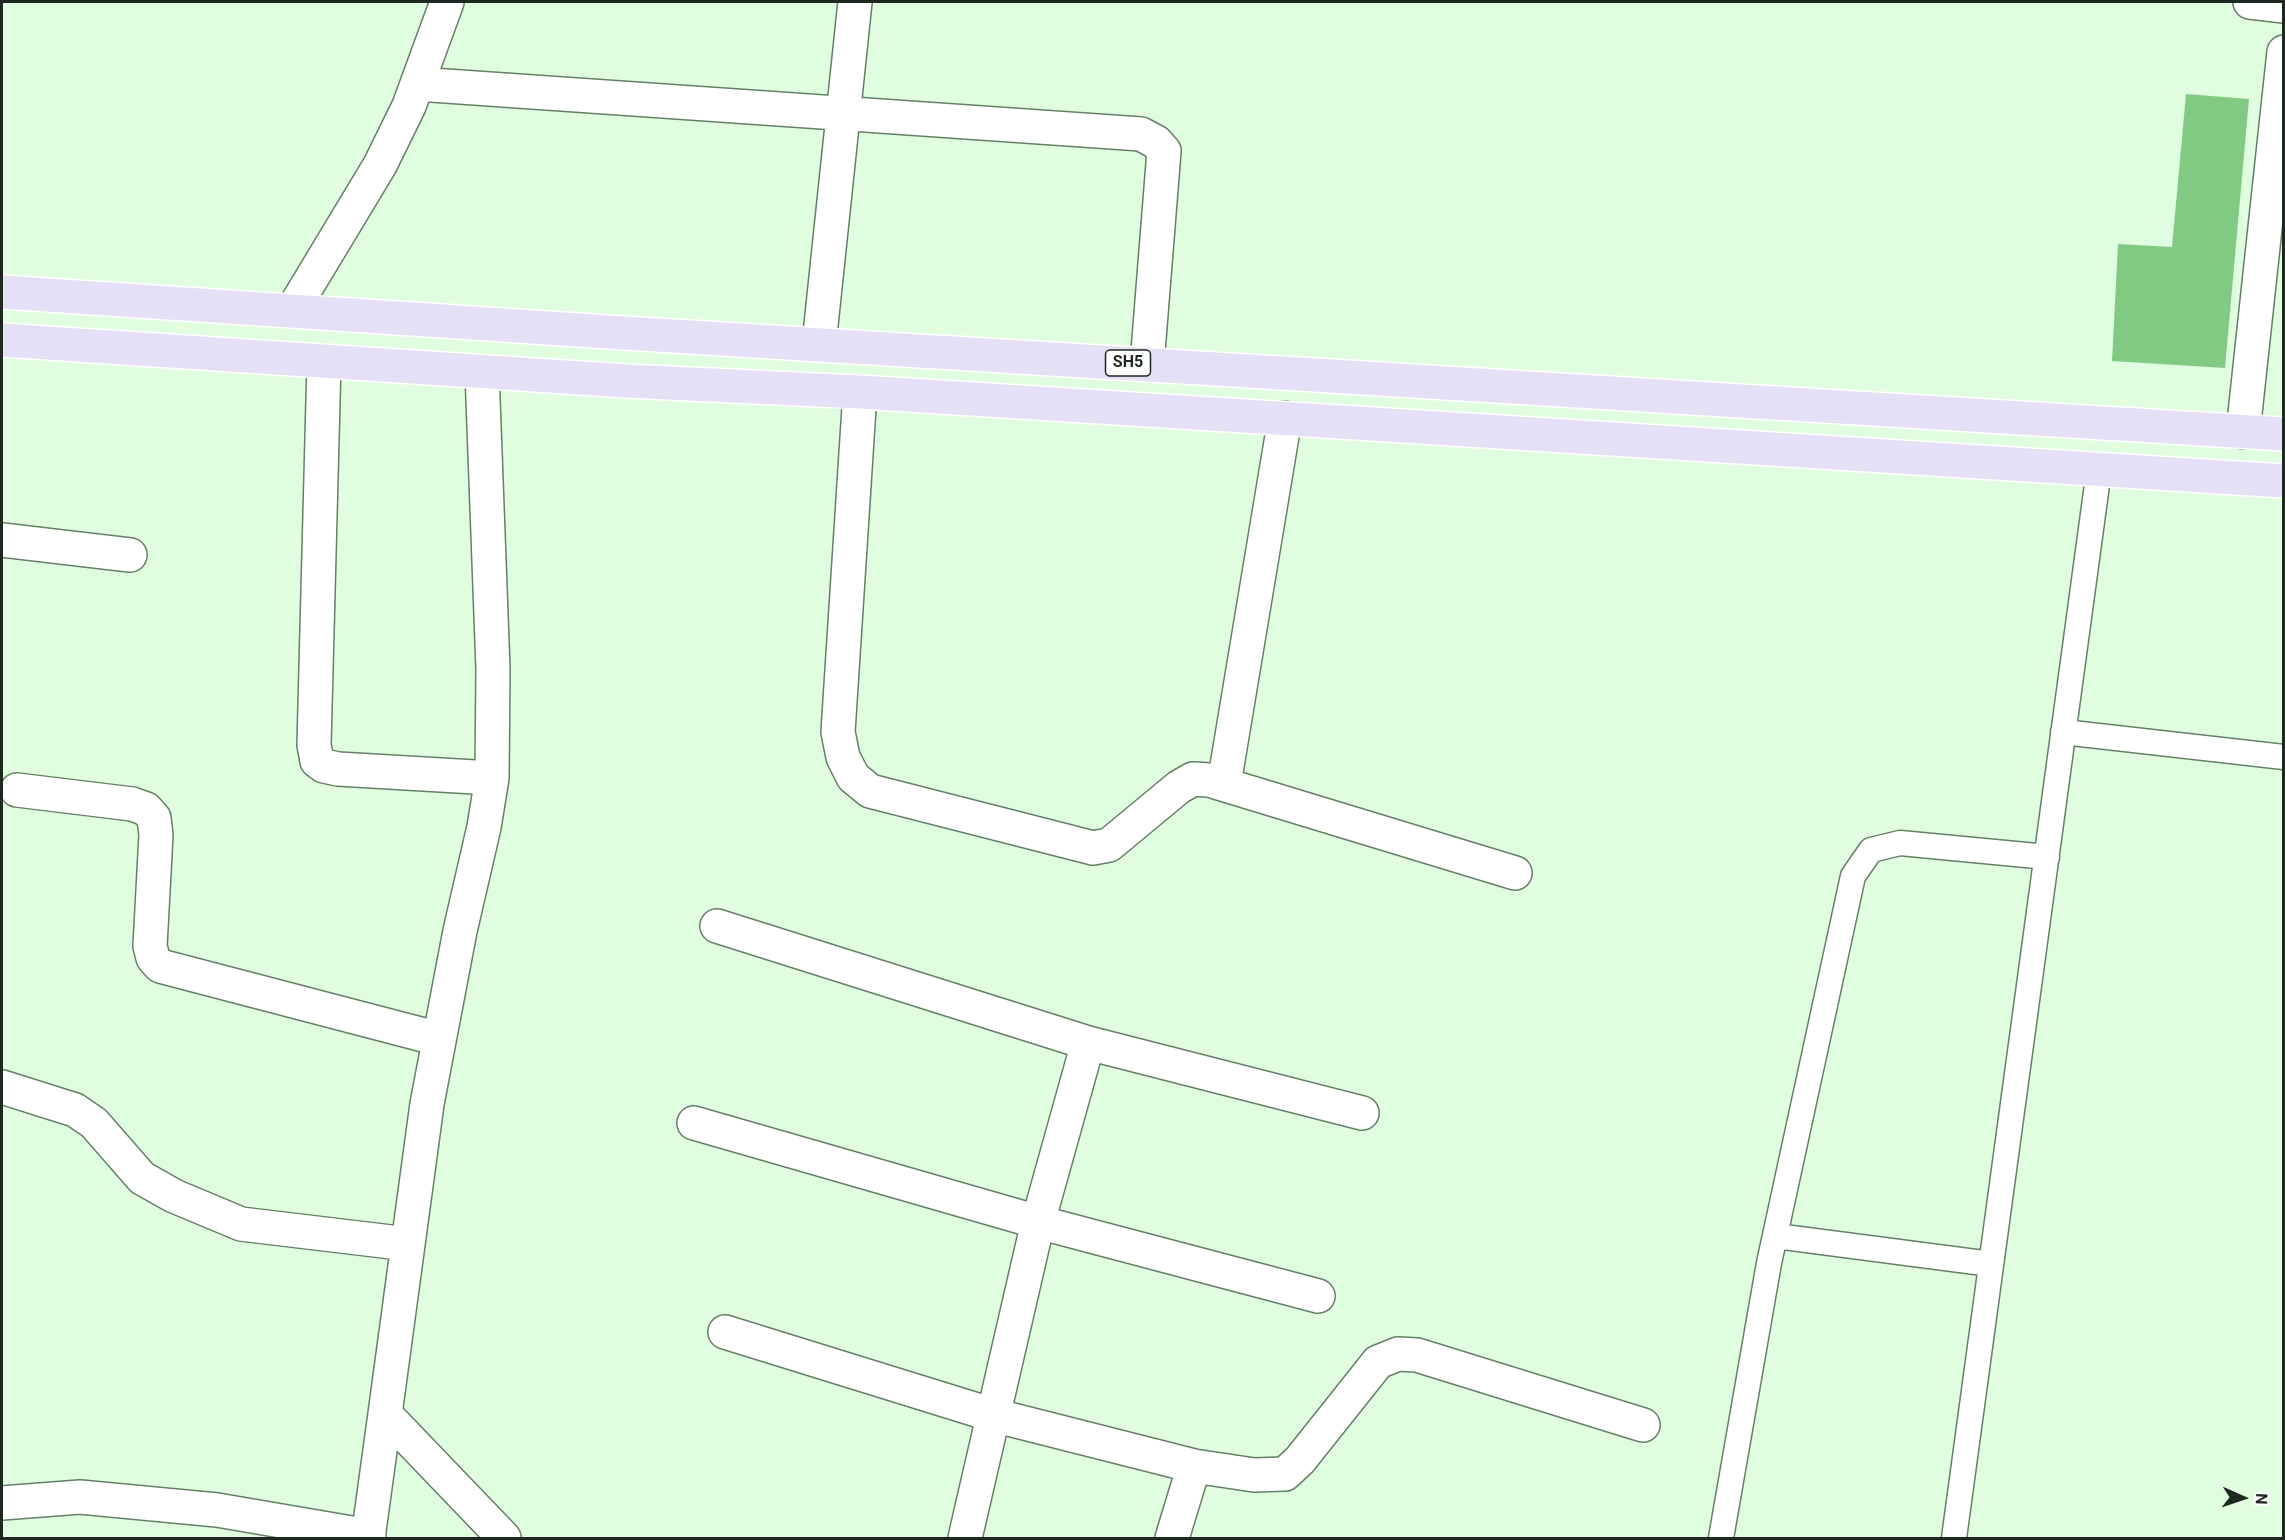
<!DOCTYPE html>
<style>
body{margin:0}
#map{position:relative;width:2285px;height:1540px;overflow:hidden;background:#e0fde0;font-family:Roboto,sans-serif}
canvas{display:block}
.frame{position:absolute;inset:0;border:3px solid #1d281e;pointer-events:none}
.north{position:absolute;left:2213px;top:1468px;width:60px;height:60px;-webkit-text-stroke:4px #fff;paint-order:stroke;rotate:93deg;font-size:16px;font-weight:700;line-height:24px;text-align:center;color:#1d281e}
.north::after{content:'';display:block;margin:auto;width:21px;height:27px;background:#1d281e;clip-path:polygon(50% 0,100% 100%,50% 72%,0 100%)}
</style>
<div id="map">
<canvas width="2285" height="1540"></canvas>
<div class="frame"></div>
<div class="north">N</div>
</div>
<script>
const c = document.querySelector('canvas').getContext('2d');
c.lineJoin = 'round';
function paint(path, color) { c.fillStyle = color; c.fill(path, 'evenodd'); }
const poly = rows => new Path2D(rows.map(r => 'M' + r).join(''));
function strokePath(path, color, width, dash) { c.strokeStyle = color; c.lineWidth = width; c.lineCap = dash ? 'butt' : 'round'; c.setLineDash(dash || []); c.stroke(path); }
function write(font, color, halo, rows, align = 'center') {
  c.font = font + ' Roboto,sans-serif'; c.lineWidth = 5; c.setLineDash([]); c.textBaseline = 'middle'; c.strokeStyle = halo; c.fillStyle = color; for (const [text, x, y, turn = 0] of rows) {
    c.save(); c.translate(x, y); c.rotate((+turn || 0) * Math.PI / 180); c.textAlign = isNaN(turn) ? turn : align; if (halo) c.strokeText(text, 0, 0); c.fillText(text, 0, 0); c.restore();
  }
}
paint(poly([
 [2186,94,2249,99,2225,368,2112,361,2118,244,2172,247]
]), '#80ca84');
const lane = poly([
 [2063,732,2284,757],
 [1776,1236,1991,1264],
 [1721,1538,1769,1263,1853,876,1871,850,1900,843,2047,857],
 [1954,1538,2099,470]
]);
const street = poly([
 [2250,2,2284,6],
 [417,84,1141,134,1156,142,1164,151,1147,364],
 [292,311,380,165,409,106,447,2],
 [819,344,855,2],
 [324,362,314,745,317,761,324,766,338,769,492,778],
 [482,372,493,669,492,778,484,827,460,931,427,1104,385,1414,504,1538],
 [860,392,838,732,843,757,853,777,870,791,1093,848,1109,845,1179,787,1193,779,1209,780,1515,873],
 [2243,432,2284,52],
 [2,540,130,555],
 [1224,784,1285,418],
 [17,790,132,804,146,809,154,818,156,835,150,946,153,958,160,966,439,1039],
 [717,926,1088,1043,1362,1113],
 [2,1087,75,1110,94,1123,142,1178,174,1196,241,1224,408,1244],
 [694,1123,1038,1222,1318,1296],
 [725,1332,993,1415,1194,1466,1254,1475,1285,1474,1300,1460,1378,1362,1398,1354,1417,1355,1643,1425],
 [2,1503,80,1497,217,1510,369,1536],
 [368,1538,385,1414],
 [965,1538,1038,1222,1088,1043],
 [1172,1538,1194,1466]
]);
const primary = poly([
 [2,292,624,333,2284,434],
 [2,340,627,381,860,392,2284,481]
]);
strokePath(lane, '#658066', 27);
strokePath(street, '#658066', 36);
strokePath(primary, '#fff', 36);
strokePath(lane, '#fff', 24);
strokePath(street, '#fff', 33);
strokePath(primary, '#e6e0f7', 33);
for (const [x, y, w] of [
 [1128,363,45]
]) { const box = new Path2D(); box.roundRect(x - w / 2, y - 13, w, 26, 4.5); c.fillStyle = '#fff'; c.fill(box); strokePath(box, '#1d281e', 1.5); }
write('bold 16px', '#1d281e', null, [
 ["SH5",1128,363]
]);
</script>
